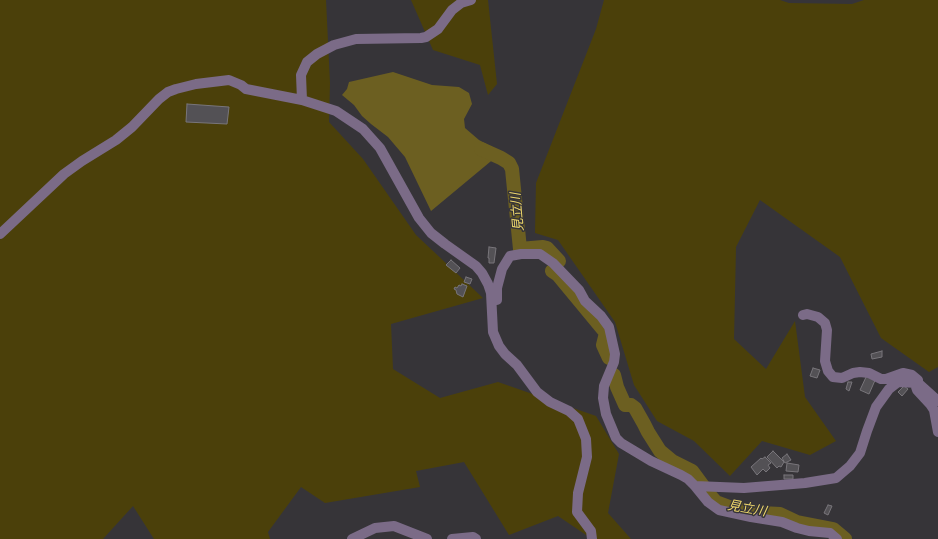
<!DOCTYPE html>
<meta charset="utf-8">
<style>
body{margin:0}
canvas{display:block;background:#363438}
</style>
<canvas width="938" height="539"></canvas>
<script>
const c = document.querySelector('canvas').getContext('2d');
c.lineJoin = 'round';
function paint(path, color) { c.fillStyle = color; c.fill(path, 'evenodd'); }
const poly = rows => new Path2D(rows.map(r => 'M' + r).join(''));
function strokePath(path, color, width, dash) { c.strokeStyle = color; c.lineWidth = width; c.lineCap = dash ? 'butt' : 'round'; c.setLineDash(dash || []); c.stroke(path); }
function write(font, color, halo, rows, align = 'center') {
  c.font = font + ' "Exo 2","Noto Sans JP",sans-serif'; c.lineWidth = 3; c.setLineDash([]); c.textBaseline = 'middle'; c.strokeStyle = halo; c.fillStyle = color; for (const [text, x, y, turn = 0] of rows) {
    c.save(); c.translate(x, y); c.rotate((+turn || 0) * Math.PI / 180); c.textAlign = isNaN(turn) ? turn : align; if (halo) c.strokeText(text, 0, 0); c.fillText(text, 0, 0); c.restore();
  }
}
paint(poly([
 [0,0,326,0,330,83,329,122,363,159,416,235,483,298,391,324,393,369,440,398,498,382,596,416,619,454,608,513,631,539,592,539,558,516,509,535,464,462,416,471,420,487,325,503,301,487,268,532,270,539,154,539,133,506,103,539,0,539],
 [411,0,488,0,497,84,488,95,480,65,433,50],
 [604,0,780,0,789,3,852,4,864,0,938,0,938,367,929,372,881,338,840,257,760,200,736,247,734,339,766,369,795,321,805,397,836,441,810,455,762,441,730,476,694,441,657,421,634,385,615,322,558,240,535,233,536,183,596,29]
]), '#4b400a');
paint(poly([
 [393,72,432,85,459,87,469,93,472,104,464,119,465,128,479,140,502,152,431,211,405,157,388,137,371,124,362,116,354,105,342,95,347,89,349,82]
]), '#6c5f21');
strokePath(poly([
 [481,149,501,158,509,163,512,169,520,249,543,247,547,248,559,261],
 [552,271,558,275,606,333,603,345,609,358],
 [614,375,617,387,625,405,631,405,635,408,644,424,648,432,660,451,672,461,692,471,709,494,716,502,732,508,761,513,780,514,797,522,833,529,845,539]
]), '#6c5f21', 14);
const building = poly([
 [187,104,229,107,227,124,186,122,187,104],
 [489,247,496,248,494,263,489,263,489,258,488,258,489,247],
 [451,260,460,268,456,273,446,265,451,260],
 [466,277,472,279,470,284,464,282,466,277],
 [462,284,467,286,463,297,457,294,456,290,454,289,455,287,457,288,459,285,461,286,462,284],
 [882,351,882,357,872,359,871,354,882,351],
 [813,368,820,370,817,378,810,376,813,368],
 [867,375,876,378,869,394,860,390,867,375],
 [848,382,852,382,849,391,846,389,848,382],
 [904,386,908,389,902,396,898,392,904,386],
 [773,451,784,462,781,467,779,466,777,468,767,457,773,451],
 [787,454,791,460,785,463,782,458,787,454],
 [765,457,771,463,768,465,770,468,766,472,763,469,757,475,751,467,761,458,762,459,765,457],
 [787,463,799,465,798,472,786,471,787,463],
 [784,475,793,475,793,479,784,479,784,475],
 [828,505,832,506,828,515,824,513,828,505]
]);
paint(building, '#535155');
strokePath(building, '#78757a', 1);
strokePath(poly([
 [302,100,301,75,307,62,317,54,334,45,356,39,421,38,426,37,438,29,452,10,461,3,471,0],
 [0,234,64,174,82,161,116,140,132,127,159,99,168,92,176,89,196,84,229,80,241,85,246,89,302,100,336,111,363,129,380,148,419,218,431,233,445,244,476,266,482,273,488,284,491,293,493,332,499,346,505,354,517,365,537,392,550,402,569,411,578,419,586,439,587,457,578,493,577,512,591,531,592,539],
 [497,300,497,288,502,269,510,256,521,254,540,254,553,263,579,290,585,301,601,316,609,327,615,354,614,362,604,386,603,398,606,414,616,438,621,443,651,461,681,475,688,479,695,486,744,488,805,483,836,478,850,466,860,453,867,431,876,407,889,389,898,382,918,383,938,401],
 [803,315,807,314,818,317,825,323,827,330,825,361,828,371,833,377,842,378,853,373,860,372,869,373,881,379,886,379,903,373,912,375,918,380,916,387,917,390,930,404,934,410,938,432],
 [695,486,708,502,719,510,751,517,782,522,797,528,809,531,830,533,837,539],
 [352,539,375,528,394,526,427,539],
 [452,539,473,537,476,539]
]), '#7b6b87', 10);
write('italic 13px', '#f0d96b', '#363438', [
 ["見立川",517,212,-95],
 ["見立川",747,508,10]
]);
</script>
